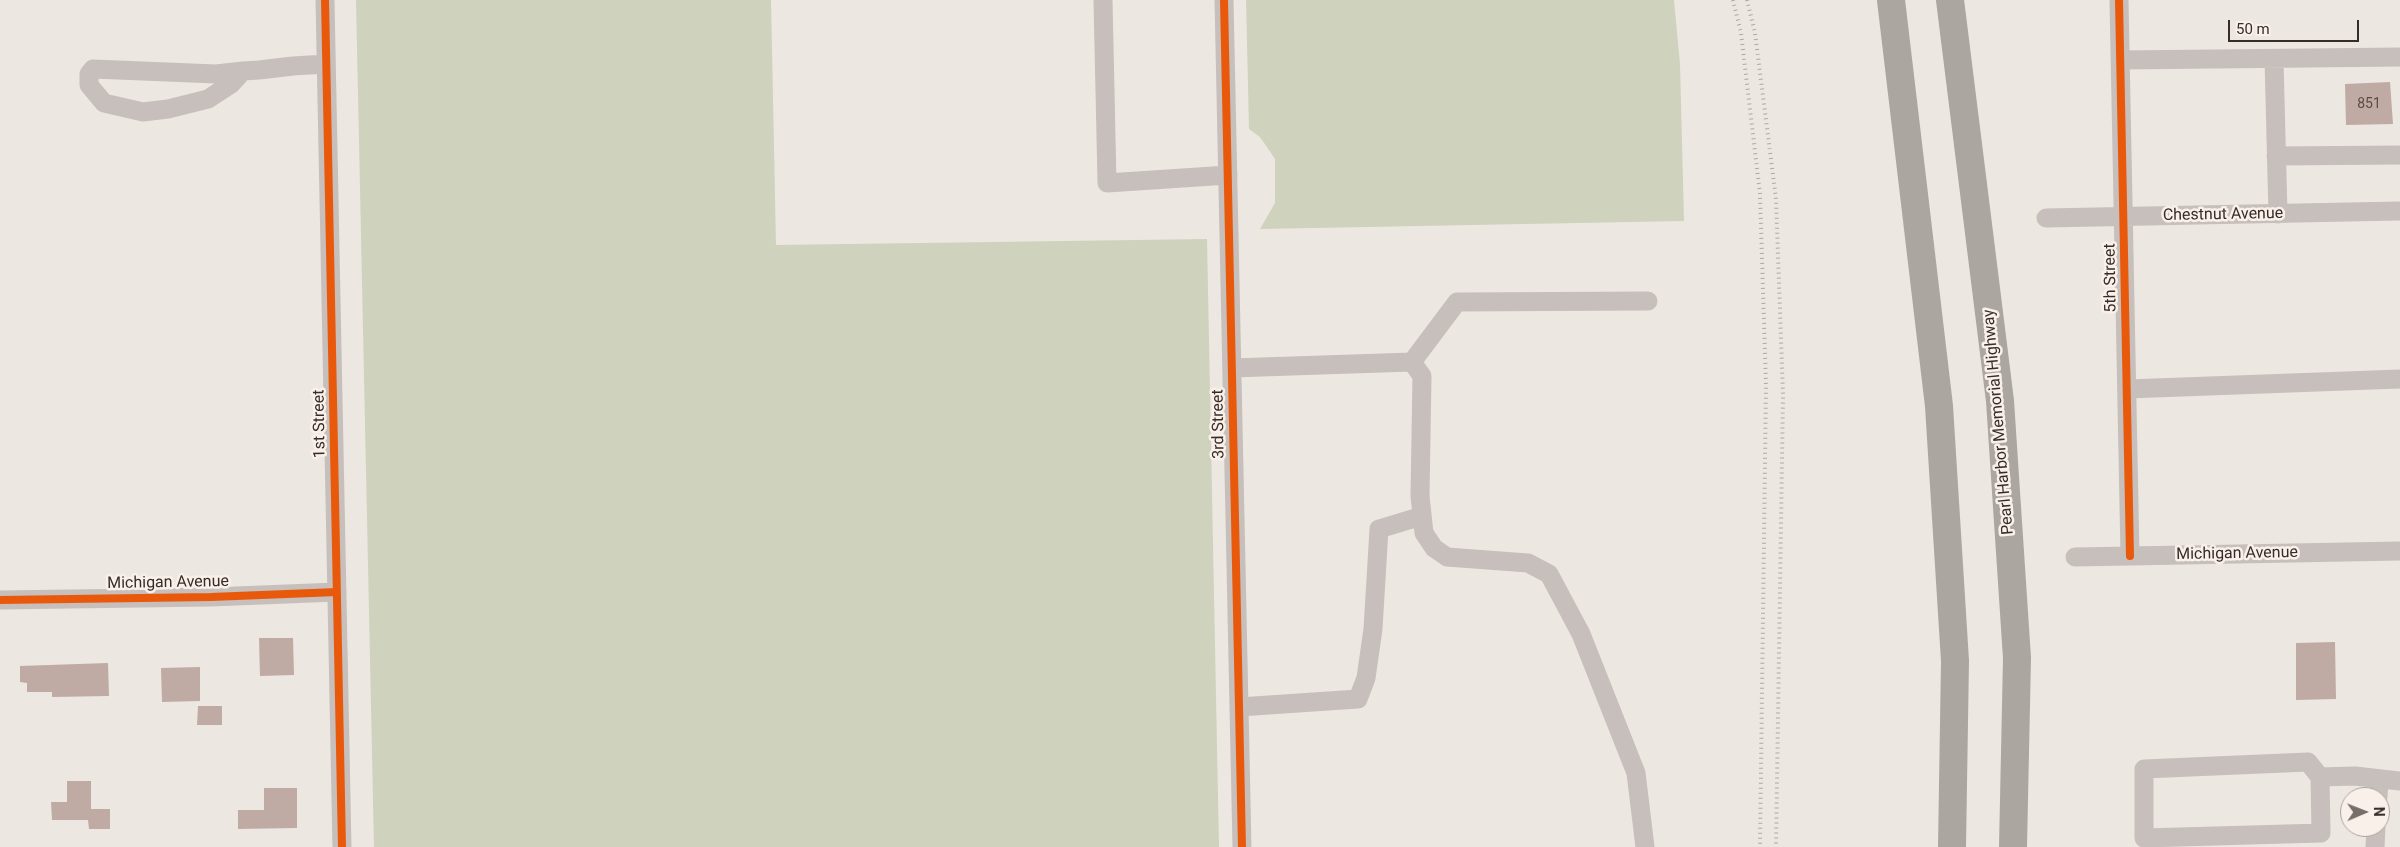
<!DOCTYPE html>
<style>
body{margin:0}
#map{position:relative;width:2400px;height:847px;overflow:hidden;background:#ede7e2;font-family:Roboto,sans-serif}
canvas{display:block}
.north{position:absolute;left:2340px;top:787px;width:50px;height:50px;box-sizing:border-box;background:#f9f1e9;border:1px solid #aba29c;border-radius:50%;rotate:89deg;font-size:14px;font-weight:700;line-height:20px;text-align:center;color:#372c28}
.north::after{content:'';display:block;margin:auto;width:18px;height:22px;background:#776d69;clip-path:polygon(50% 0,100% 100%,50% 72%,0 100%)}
.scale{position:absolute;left:2228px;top:20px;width:131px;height:22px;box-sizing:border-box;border:2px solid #372c28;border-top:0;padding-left:6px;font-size:15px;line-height:18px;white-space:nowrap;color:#372c28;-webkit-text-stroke:4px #f9f1e9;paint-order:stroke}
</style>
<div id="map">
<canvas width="2400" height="847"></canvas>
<div class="north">N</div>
<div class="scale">50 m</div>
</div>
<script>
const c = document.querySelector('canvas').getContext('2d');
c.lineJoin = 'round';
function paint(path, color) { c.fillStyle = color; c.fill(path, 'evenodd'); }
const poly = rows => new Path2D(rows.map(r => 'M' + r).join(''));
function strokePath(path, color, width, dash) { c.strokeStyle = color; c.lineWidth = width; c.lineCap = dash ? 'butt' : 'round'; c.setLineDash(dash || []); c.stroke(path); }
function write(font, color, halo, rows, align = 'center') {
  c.font = font + ' Roboto,sans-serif'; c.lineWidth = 5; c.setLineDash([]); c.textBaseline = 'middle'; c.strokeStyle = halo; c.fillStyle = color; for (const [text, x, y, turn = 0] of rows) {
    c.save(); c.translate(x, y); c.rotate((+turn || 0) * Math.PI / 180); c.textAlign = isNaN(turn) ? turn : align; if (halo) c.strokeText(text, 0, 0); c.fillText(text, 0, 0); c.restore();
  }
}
paint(poly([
 [356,0,771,0,776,245,1207,239,1219,847,374,847],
 [1246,0,1674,0,1680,64,1684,221,1260,229,1275,203,1275,159,1260,137,1249,129]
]), '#cfd2bc');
paint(poly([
 [2390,82,2393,124,2346,125,2345,84],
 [259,638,293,638,294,675,260,676],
 [2335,642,2336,699,2296,700,2296,643],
 [108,663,109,696,52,697,52,692,27,692,27,683,20,682,20,666],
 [200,667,200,701,162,702,161,668],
 [198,706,222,706,222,725,197,725],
 [67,781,91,781,91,809,110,809,110,829,89,829,88,820,52,820,51,802,67,802],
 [264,788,297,788,297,828,238,829,238,810,264,810]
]), '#c0aaa4');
strokePath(poly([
 [325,0,342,847],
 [1103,0,1107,183,1228,175],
 [1224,0,1242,847],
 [2119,0,2130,556],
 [2121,60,2400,57],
 [2274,60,2278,214],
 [243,71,231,84,208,99,168,109,143,112,104,103,89,85,89,74,93,69,216,74,243,71,259,70,293,66,326,64],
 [2276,156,2400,155],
 [2046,218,2400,211],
 [1412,362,1457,302,1648,301],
 [1232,368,1412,362,1422,376,1420,496,1424,533,1434,548,1447,557,1528,563,1549,574,1581,634,1636,773,1645,847],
 [2127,389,2400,379],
 [2075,557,2400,551],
 [0,600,211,597,337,592],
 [1239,707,1358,699,1366,678,1373,629,1379,529,1422,516],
 [2308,762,2320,777,2321,833,2144,838,2144,769,2308,762],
 [2320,777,2355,776,2400,781],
 [2378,797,2379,779],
 [2375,847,2376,827]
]), '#c6bfbb', 19);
strokePath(poly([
 [1891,0,1939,406,1955,661,1952,847],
 [1950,0,2000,401,2017,658,2013,847]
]), '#aca6a1', 28);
strokePath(poly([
 [1733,0,1741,33,1760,194,1766,385,1760,847],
 [1747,0,1755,33,1776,199,1783,395,1776,847]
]), '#aea8a4', 4, [1, 4]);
strokePath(poly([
 [325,0,342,847],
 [1224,0,1242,847],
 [2119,0,2130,556],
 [0,600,211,597,337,592]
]), '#e8590c', 8);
write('14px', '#594c47', null, [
 ["851",2369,104]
]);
write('16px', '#372c28', '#f9f1e9', [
 ["Chestnut Avenue",2223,215,-1],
 ["5th Street",2111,278,-91],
 ["Pearl Harbor Memorial Highway",1999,422,-95],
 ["1st Street",320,424,-91],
 ["3rd Street",1219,424,-91],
 ["Michigan Avenue",2237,554,-1],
 ["Michigan Avenue",168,583,-1]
]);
</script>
